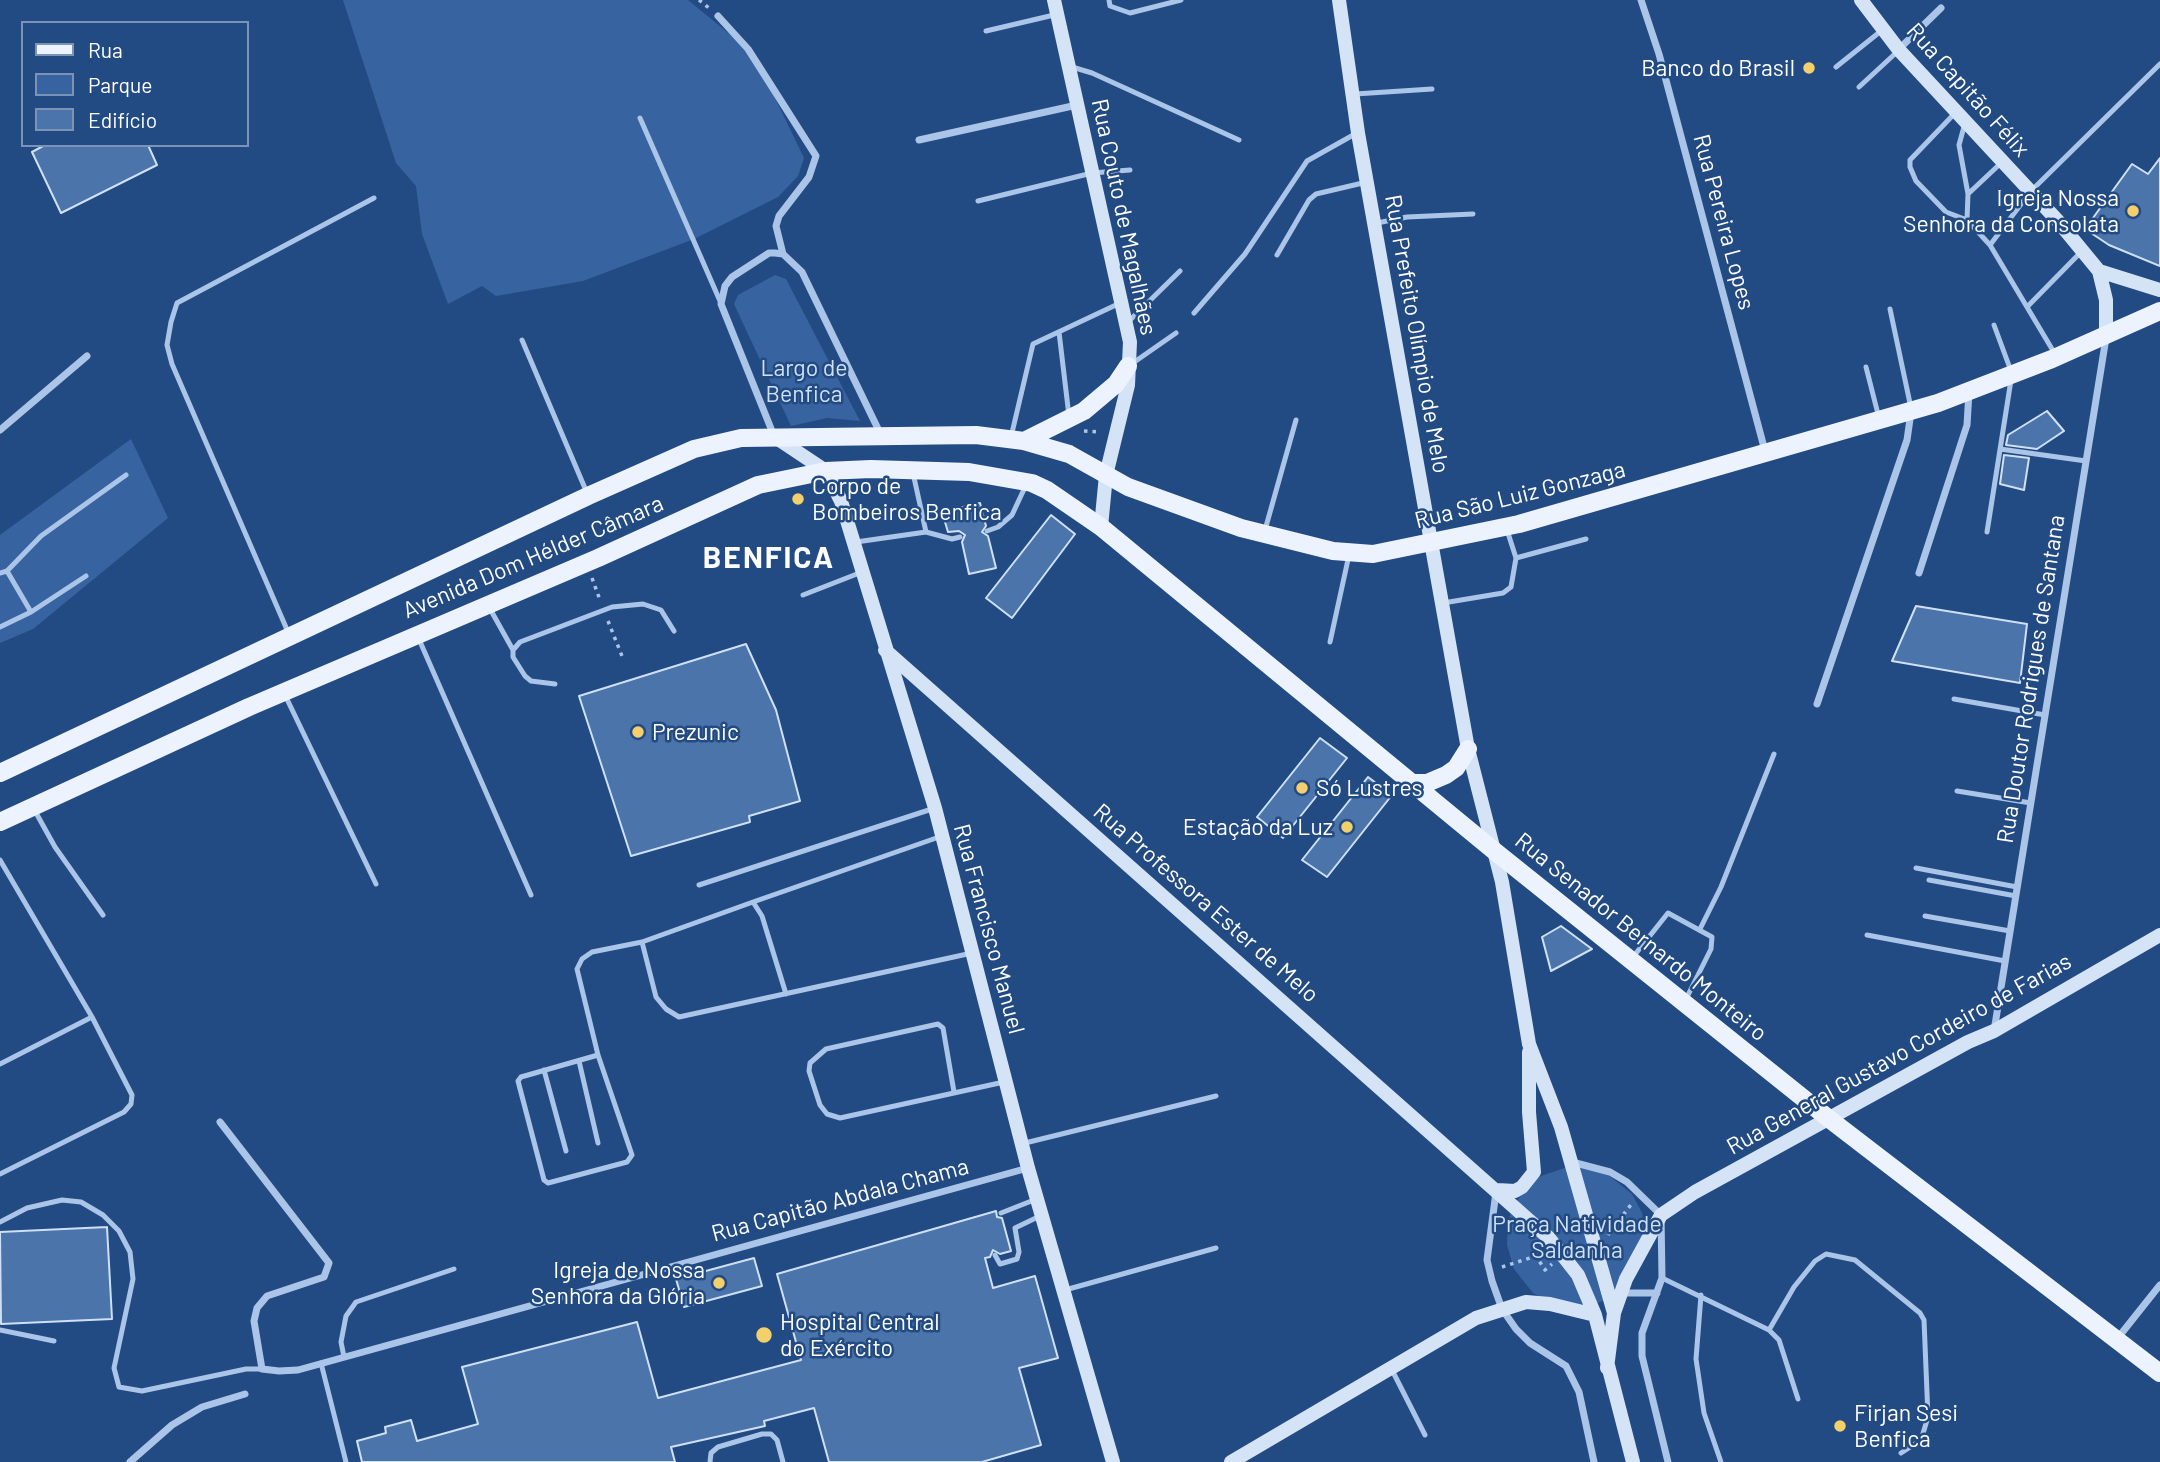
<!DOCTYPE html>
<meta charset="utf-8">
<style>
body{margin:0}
#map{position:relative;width:2160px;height:1462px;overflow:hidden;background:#234b83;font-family:Barlow,sans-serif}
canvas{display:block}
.legend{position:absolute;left:21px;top:21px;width:228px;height:126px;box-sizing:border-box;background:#234b83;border:2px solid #7b93b5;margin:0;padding:9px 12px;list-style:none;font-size:21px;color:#fff}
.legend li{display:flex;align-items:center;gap:14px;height:35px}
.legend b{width:35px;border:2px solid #7b93b5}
</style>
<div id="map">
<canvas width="2160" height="1462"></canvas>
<ul class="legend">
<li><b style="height:9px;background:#edf3fe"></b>Rua</li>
<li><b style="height:19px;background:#3764a0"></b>Parque</li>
<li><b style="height:19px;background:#4b74ab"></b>Edifício</li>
</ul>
</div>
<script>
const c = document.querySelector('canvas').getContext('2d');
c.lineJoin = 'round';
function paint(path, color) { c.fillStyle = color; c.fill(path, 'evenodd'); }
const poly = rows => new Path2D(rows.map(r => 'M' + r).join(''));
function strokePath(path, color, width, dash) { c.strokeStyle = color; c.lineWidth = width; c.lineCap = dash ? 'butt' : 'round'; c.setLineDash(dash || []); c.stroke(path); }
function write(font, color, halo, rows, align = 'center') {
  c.font = font + ' Barlow,sans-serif'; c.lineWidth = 5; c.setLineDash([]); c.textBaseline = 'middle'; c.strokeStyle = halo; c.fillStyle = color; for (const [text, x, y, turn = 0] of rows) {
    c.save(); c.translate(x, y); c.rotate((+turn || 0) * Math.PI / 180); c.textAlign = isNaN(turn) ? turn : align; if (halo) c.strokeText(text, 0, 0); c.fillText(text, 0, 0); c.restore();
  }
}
paint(poly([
 [343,0,688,0,733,37,759,65,804,158,798,176,778,197,694,239,583,281,496,296,482,286,448,304,422,234,416,186,396,163],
 [775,275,786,279,860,421,827,418,791,426,734,304,738,295],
 [131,439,168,518,33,629,0,643,0,535],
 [1583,1167,1607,1174,1632,1194,1642,1213,1646,1239,1611,1298,1589,1306,1554,1304,1533,1293,1514,1269,1507,1245,1508,1221,1513,1207,1527,1187,1541,1176,1565,1168]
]), '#3764a0');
const building = poly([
 [45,145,148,145,157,165,61,213,32,152,45,145],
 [2160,158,2160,266,2109,245,2085,229,2132,164,2148,174,2160,158],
 [2047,411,2064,431,2037,449,2006,445,2008,435,2047,411],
 [2004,455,2029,458,2024,490,2000,484,2004,455],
 [980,503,986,526,982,532,988,536,996,568,969,574,962,542,965,535,959,531,948,532,942,512,980,503],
 [1051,515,1075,534,1012,618,986,598,1051,515],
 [1916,606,2027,624,2020,683,1892,661,1916,606],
 [746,644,776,710,800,801,749,816,750,822,631,856,579,696,746,644],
 [1320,738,1347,758,1283,838,1257,817,1320,738],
 [1368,777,1392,795,1327,877,1302,860,1368,777],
 [1561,926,1592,949,1551,971,1542,937,1561,926],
 [996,1211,997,1217,1002,1218,1011,1251,1000,1254,993,1250,990,1257,985,1258,993,1288,1035,1276,1058,1358,1019,1368,1041,1445,982,1462,829,1462,814,1408,764,1421,765,1426,671,1447,675,1462,362,1462,357,1441,386,1433,385,1427,411,1420,417,1441,478,1424,462,1367,637,1322,658,1398,801,1360,777,1274,996,1211],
 [107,1227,112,1319,1,1324,0,1232,107,1227],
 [754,1258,762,1286,684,1307,676,1279,754,1258]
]);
paint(building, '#4b74ab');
strokePath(building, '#cfe0f6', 2);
strokePath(poly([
 [699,0,709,8],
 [1084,431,1101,432],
 [592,578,600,600],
 [608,621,622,656],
 [1608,1235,1633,1202],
 [1502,1267,1536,1256,1545,1270,1552,1264]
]), '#abc5e8', 3.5, [3.5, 5]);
strokePath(poly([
 [1109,0,1110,6,1130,13,1181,0],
 [986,31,1054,15],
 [1072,67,1092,73,1239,140],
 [1836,67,1881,31],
 [1859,87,1898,51],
 [1355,94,1432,89],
 [1956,112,1910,160,1910,167,1916,181,1946,212,1967,220],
 [640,118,720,301],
 [1965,123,1959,145,1968,194,1967,220,1990,245,2055,354],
 [1968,194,2001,163],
 [978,201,1092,173,1130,170],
 [1377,223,1407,217,1473,214],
 [1990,245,2031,191,2160,64],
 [1277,255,1309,200,1316,194,1367,182],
 [2027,307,2081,252],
 [1890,309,1911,408],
 [1194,313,1245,254,1307,161,1355,134],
 [1128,322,1180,271],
 [1994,325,2011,371],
 [1059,332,1069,416],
 [522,340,587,493],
 [1130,365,1176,333],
 [1866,367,1879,418],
 [1011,437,1033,344,1118,304],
 [2000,449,2086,461],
 [913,473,926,532,952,539,960,537],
 [1265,530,1296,420],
 [987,531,998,527,1012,515,1026,485],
 [1987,532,2011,380],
 [856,542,926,532],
 [1516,558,1586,539],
 [7,571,41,536,126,475],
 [0,573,7,571,31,612],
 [803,595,862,572],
 [1443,603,1503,593,1511,587,1516,558,1507,530],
 [489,607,513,650],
 [0,627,31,612,86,576],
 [288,632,172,364,167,345,171,322,177,303,374,198],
 [418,637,531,895],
 [1330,642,1349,555],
 [555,684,531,681,525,676,513,657,513,650,520,642,612,607,643,604,661,610,674,631],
 [285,695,376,884],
 [1954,699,2045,715],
 [1957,791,2031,803],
 [35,811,55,847,103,915],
 [0,860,92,1017,132,1095,131,1104,124,1112,0,1174],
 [1916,868,2017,887],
 [1929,880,2016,896],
 [699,885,935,808],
 [753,902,942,836],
 [1925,916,2010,931],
 [1700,929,1721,887,1774,754],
 [1867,935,2005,961],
 [642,942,753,902,762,916,786,994],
 [1633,957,1668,913,1712,937,1711,949,1686,999],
 [598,1055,521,1077,518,1081,544,1180,548,1183,627,1162,632,1155,598,1055,577,969,582,959,592,952,642,942,656,997,666,1009,679,1017,972,953],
 [579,1061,598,1143],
 [0,1064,92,1017],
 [544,1070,566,1151],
 [954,1092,943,1028,938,1024,826,1049,810,1063,809,1071,820,1105,827,1114,840,1118,1004,1082],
 [1025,1143,1216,1096],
 [1001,1213,1034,1200],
 [0,1222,27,1208,62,1200,81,1202,103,1215,119,1231,130,1252,133,1279,114,1368,119,1387,142,1391,246,1369,262,1369],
 [995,1255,1000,1264,1017,1259,1019,1252,1015,1228,1040,1216],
 [1662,1278,1769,1330,1779,1340,1798,1399],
 [1065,1290,1216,1248],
 [1701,1295,1696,1359,1704,1413,1721,1462],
 [0,1330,54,1341],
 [1769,1330,1794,1287,1815,1261,1826,1254,1855,1260,1920,1313,1924,1320,1928,1417,1921,1440,1901,1453],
 [344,1357,341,1342,346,1316,356,1302,454,1269],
 [321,1363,346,1462],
 [1391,1368,1425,1435],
 [710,1462,711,1453,718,1447,762,1434,771,1434,777,1440,783,1462]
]), '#abc5e8', 5);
strokePath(poly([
 [1641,0,1659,54,1765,451],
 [718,16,748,49,816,156,809,177,779,216,776,226,783,254],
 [1899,49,1941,8],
 [919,140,1077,105],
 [0,430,87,356],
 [774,436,721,304,725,286,732,277,769,253,775,253,783,254,802,272,881,435],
 [1919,573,1967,425,1969,392],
 [1817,704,1907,440,1911,412],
 [1994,1031,2106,338],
 [220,1122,329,1263,324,1277,267,1296,257,1308,254,1321,262,1369,279,1371,298,1370,1028,1168],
 [1572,1162,1610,1172,1627,1182,1661,1215,1662,1278,1642,1333,1642,1356,1668,1462],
 [1496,1192,1487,1260,1492,1281,1502,1309,1516,1329,1530,1343,1566,1366,1579,1392,1594,1462],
 [1621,1293,1657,1293],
 [2117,1339,2160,1285],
 [130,1462,172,1425,202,1407,245,1394]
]), '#abc5e8', 7);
strokePath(poly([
 [1054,0,1130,342,1128,385,1106,475,1101,527],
 [1339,0,1358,133,1468,749,1502,882,1529,1044,1561,1127,1614,1313,1607,1368],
 [1861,0,1899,50,2057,220,2099,271,2106,300,2106,334],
 [2099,271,2160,290],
 [775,437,826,471,841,501,935,808,1028,1168,1113,1462],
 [885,650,1549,1238,1578,1275,1595,1315,1633,1462],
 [1497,1190,1515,1191,1522,1187,1534,1172,1529,1112,1529,1052],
 [1614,1313,1626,1279,1661,1215,1695,1192,1968,1042,1994,1031,2160,935],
 [1231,1462,1476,1318,1526,1302,1550,1304,1595,1315]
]), '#d5e3f7', 14);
strokePath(poly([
 [1024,441,1084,411,1116,384,1128,366],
 [0,773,588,496,694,449,741,438,976,435,1024,441,1069,454,1128,487,1241,528,1333,551,1373,554,1519,524,1938,403,2052,359,2160,311],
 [1415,783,1427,783,1446,775,1456,768,1468,749],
 [0,822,249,707,598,558,758,485,826,471,871,469,969,472,1032,483,1047,490,1101,527,1492,849,1828,1118,2160,1373]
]), '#edf3fe', 18);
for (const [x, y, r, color] of [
 [1809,68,7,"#f4d06d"],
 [2133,211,7,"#f4d06d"],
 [798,499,7,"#f4d06d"],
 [638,732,7,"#f4d06d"],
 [1302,788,7,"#f4d06d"],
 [1347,827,7,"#f4d06d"],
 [719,1283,7,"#f4d06d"],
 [764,1335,9,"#f4d06d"],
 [1840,1426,7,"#f4d06d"]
]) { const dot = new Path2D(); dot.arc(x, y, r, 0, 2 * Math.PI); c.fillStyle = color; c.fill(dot); strokePath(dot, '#234b83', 2.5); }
write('23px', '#fff', '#234b83', [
 ["Banco do Brasil",1795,68,"right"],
 ["Igreja Nossa",2119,198,"right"],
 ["Senhora da Consolata",2119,224,"right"],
 ["Corpo de",812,486],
 ["Bombeiros Benfica",812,512],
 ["Prezunic",652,732],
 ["Só Lustres",1316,788],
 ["Estação da Luz",1333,827,"right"],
 ["Igreja de Nossa",705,1270,"right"],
 ["Senhora da Glória",705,1296,"right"],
 ["Hospital Central",780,1322],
 ["do Exército",780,1348],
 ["Firjan Sesi",1854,1413],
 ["Benfica",1854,1439]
], 'left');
write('23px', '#fff', '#234b83', [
 ["Rua Capitão Félix",1968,90,48],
 ["Rua Couto de Magalhães",1124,217,78],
 ["Rua Pereira Lopes",1724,222,75],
 ["Rua Prefeito Olímpio de Melo",1417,334,80],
 ["Rua São Luiz Gonzaga",1520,495,-14],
 ["Avenida Dom Hélder Câmara",533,557,-23],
 ["Rua Doutor Rodrigues de Santana",2031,679,-81],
 ["Rua Professora Ester de Melo",1206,903,41],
 ["Rua Francisco Manuel",989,929,75],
 ["Rua Senador Bernardo Monteiro",1641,937,39],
 ["Rua General Gustavo Cordeiro de Farias",1899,1054,-29],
 ["Rua Capitão Abdala Chama",840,1200,-15]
]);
write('23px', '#cfe0f6', '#234b83', [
 ["Largo de",804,368],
 ["Benfica",804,394],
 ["Praça Natividade",1577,1224],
 ["Saldanha",1577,1250]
]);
c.letterSpacing = '2px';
write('bold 30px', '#fff', '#234b83', [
 ["BENFICA",769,558]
]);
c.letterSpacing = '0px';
</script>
